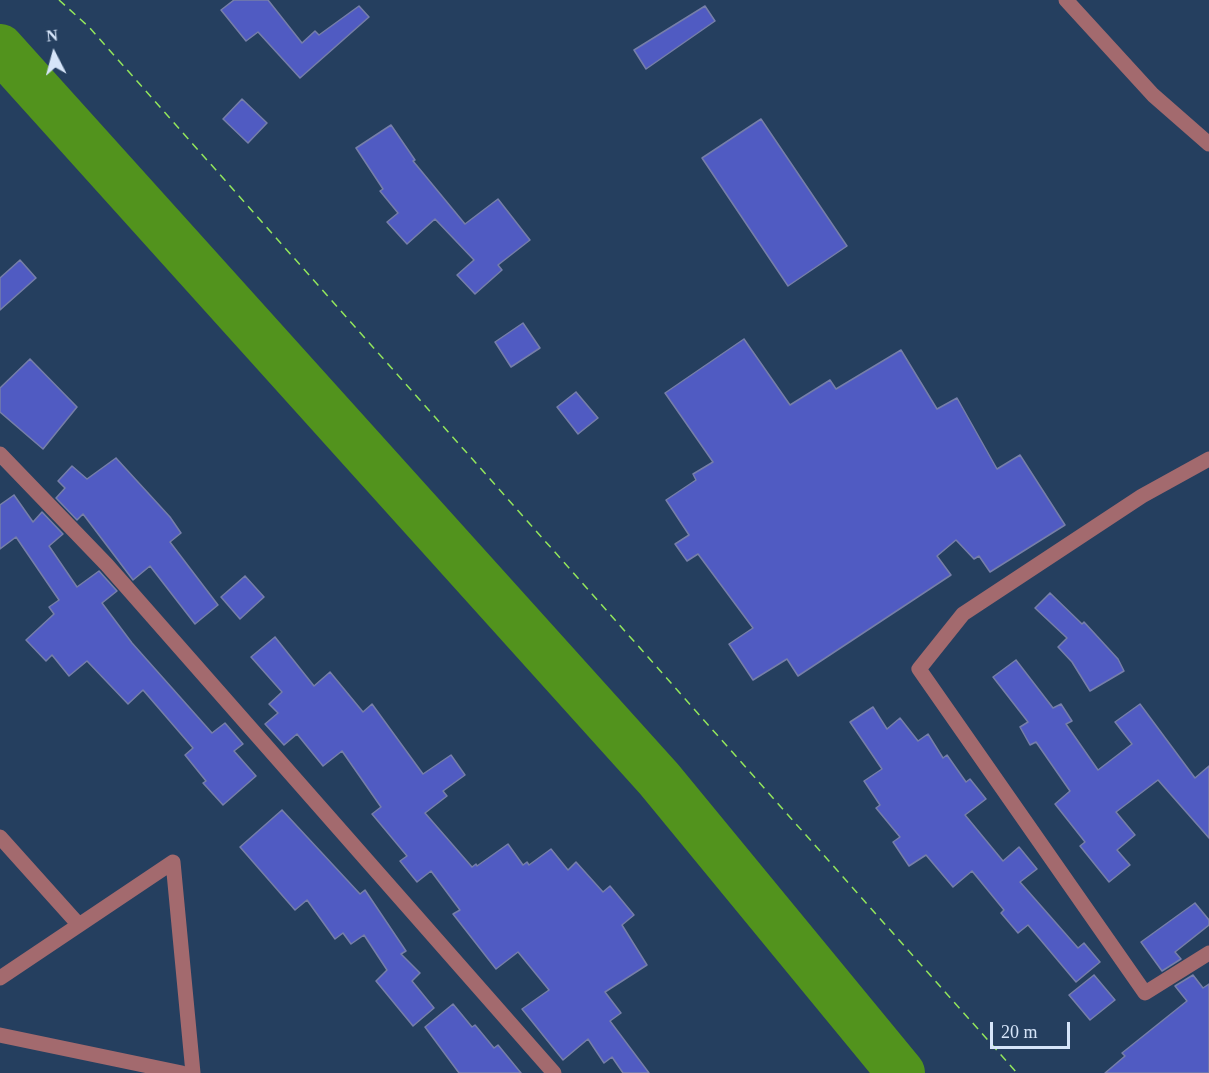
<!DOCTYPE html>
<style>
body{margin:0}
#map{position:relative;width:1209px;height:1073px;overflow:hidden;background:#253f5f;font-family:Georgia,serif}
canvas{display:block}
.north{position:absolute;left:24px;top:24px;width:60px;height:60px;-webkit-text-stroke:4px #253f5f;paint-order:stroke;rotate:354deg;font-size:16px;font-weight:700;line-height:24px;text-align:center;color:#d6e5f9}
.north::after{content:'';display:block;margin:auto;width:21px;height:27px;background:#d6e5f9;clip-path:polygon(50% 0,100% 100%,50% 72%,0 100%)}
.scale{position:absolute;left:990px;top:1022px;width:80px;height:27px;box-sizing:border-box;border:3px solid #d6e5f9;border-top:0;padding-left:8px;font-size:18px;line-height:21px;white-space:nowrap;color:#d6e5f9;-webkit-text-stroke:4px #253f5f;paint-order:stroke}
</style>
<div id="map">
<canvas width="1209" height="1073"></canvas>
<div class="north">N</div>
<div class="scale">20 m</div>
</div>
<script>
const c = document.querySelector('canvas').getContext('2d');
c.lineJoin = 'round';
const poly = rows => new Path2D(rows.map(r => 'M' + r).join(''));
function strokePath(path, color, width, dash) { c.strokeStyle = color; c.lineWidth = width; c.lineCap = dash ? 'butt' : 'round'; c.setLineDash(dash || []); c.stroke(path); }
function paint(path, color) { c.fillStyle = color; c.fill(path, 'evenodd'); }
strokePath(poly([
 [0,48,659,779,901,1073]
]), '#52931d', 48);
strokePath(poly([
 [59,0,89,27,1017,1073]
]), '#93e65c', 1.5, [8, 6]);
const building = poly([
 [234,0,268,0,302,43,315,31,319,35,359,6,369,17,300,78,258,32,246,41,221,10,234,0],
 [705,6,715,21,646,69,634,50,705,6],
 [242,99,267,123,248,143,223,119,242,99],
 [761,119,847,246,788,286,702,158,761,119],
 [391,125,415,160,413,161,465,224,498,199,530,240,498,265,502,270,475,294,457,275,474,260,435,219,407,244,387,222,398,213,380,191,383,189,356,148,391,125],
 [20,260,36,278,0,310,0,278,20,260],
 [523,323,540,348,511,367,495,342,523,323],
 [744,339,790,405,830,380,836,389,901,350,937,409,957,398,997,469,1020,455,1065,525,990,572,979,556,974,559,956,540,937,556,951,575,798,676,787,659,753,680,729,644,753,628,698,554,687,561,675,544,689,535,666,500,696,480,693,474,713,462,665,393,744,339],
 [30,359,77,407,43,449,0,412,0,388,30,359],
 [576,392,598,418,578,434,557,407,576,392],
 [116,458,170,517,181,533,170,542,218,605,195,624,150,566,133,580,83,514,77,520,56,498,65,488,58,481,72,466,87,479,116,458],
 [14,495,33,522,42,512,63,534,49,546,77,587,99,571,117,591,102,603,132,643,212,733,225,723,243,744,234,751,256,776,223,805,203,783,206,781,185,755,193,748,143,690,128,704,87,661,69,676,52,655,46,661,26,640,54,614,49,607,59,600,16,537,0,549,0,505,14,495],
 [245,576,264,597,240,619,221,597,245,576],
 [1050,593,1082,624,1084,622,1118,659,1124,671,1090,691,1072,662,1058,647,1067,638,1035,608,1050,593],
 [275,637,314,686,330,672,363,712,372,704,423,774,451,755,465,775,443,791,447,796,425,813,472,867,476,864,477,866,508,844,523,865,527,862,529,865,551,849,568,870,576,862,603,892,610,886,634,915,622,925,647,965,605,992,621,1013,610,1021,649,1073,623,1073,612,1057,604,1063,588,1039,563,1060,522,1009,549,990,518,952,496,969,453,914,460,910,431,871,417,882,400,861,407,856,372,814,381,807,342,751,323,766,297,734,284,745,265,724,278,713,269,704,282,692,251,657,275,637],
 [1016,660,1053,708,1061,704,1072,721,1066,724,1098,770,1132,744,1115,722,1140,704,1195,778,1209,766,1209,838,1158,780,1116,812,1135,835,1117,850,1130,865,1109,882,1080,846,1085,842,1055,804,1070,791,1036,742,1030,745,1020,727,1028,722,993,677,1016,660],
 [873,707,887,729,900,718,918,741,928,734,943,758,947,755,966,782,970,779,986,799,965,815,1003,861,1019,847,1037,869,1020,882,1078,948,1084,943,1100,962,1076,982,1028,925,1018,933,1001,913,1004,910,972,871,953,887,926,855,909,866,893,842,900,837,876,808,880,805,864,781,882,769,850,722,873,707],
 [282,810,360,894,365,890,406,951,401,954,420,973,412,981,434,1008,413,1026,376,981,387,970,364,935,351,944,343,933,335,939,307,900,295,910,240,847,282,810],
 [1195,903,1209,920,1209,925,1175,952,1181,959,1162,971,1141,942,1195,903],
 [1094,975,1115,1000,1090,1020,1069,995,1094,975],
 [1193,975,1203,988,1209,984,1209,1073,1105,1073,1125,1056,1122,1053,1187,1001,1175,986,1193,975],
 [453,1004,472,1027,475,1025,494,1048,498,1045,521,1073,459,1073,425,1027,453,1004]
]);
paint(building, '#505bc2');
strokePath(building, '#767fa9', 1.5);
strokePath(poly([
 [1066,0,1153,95,1209,144],
 [0,454,107,565,554,1073],
 [1209,459,1142,496,963,614,919,669,1145,993,1209,953],
 [0,837,79,925],
 [0,978,173,862,193,1073],
 [0,1035,182,1073]
]), '#a36a6e', 15);
</script>
